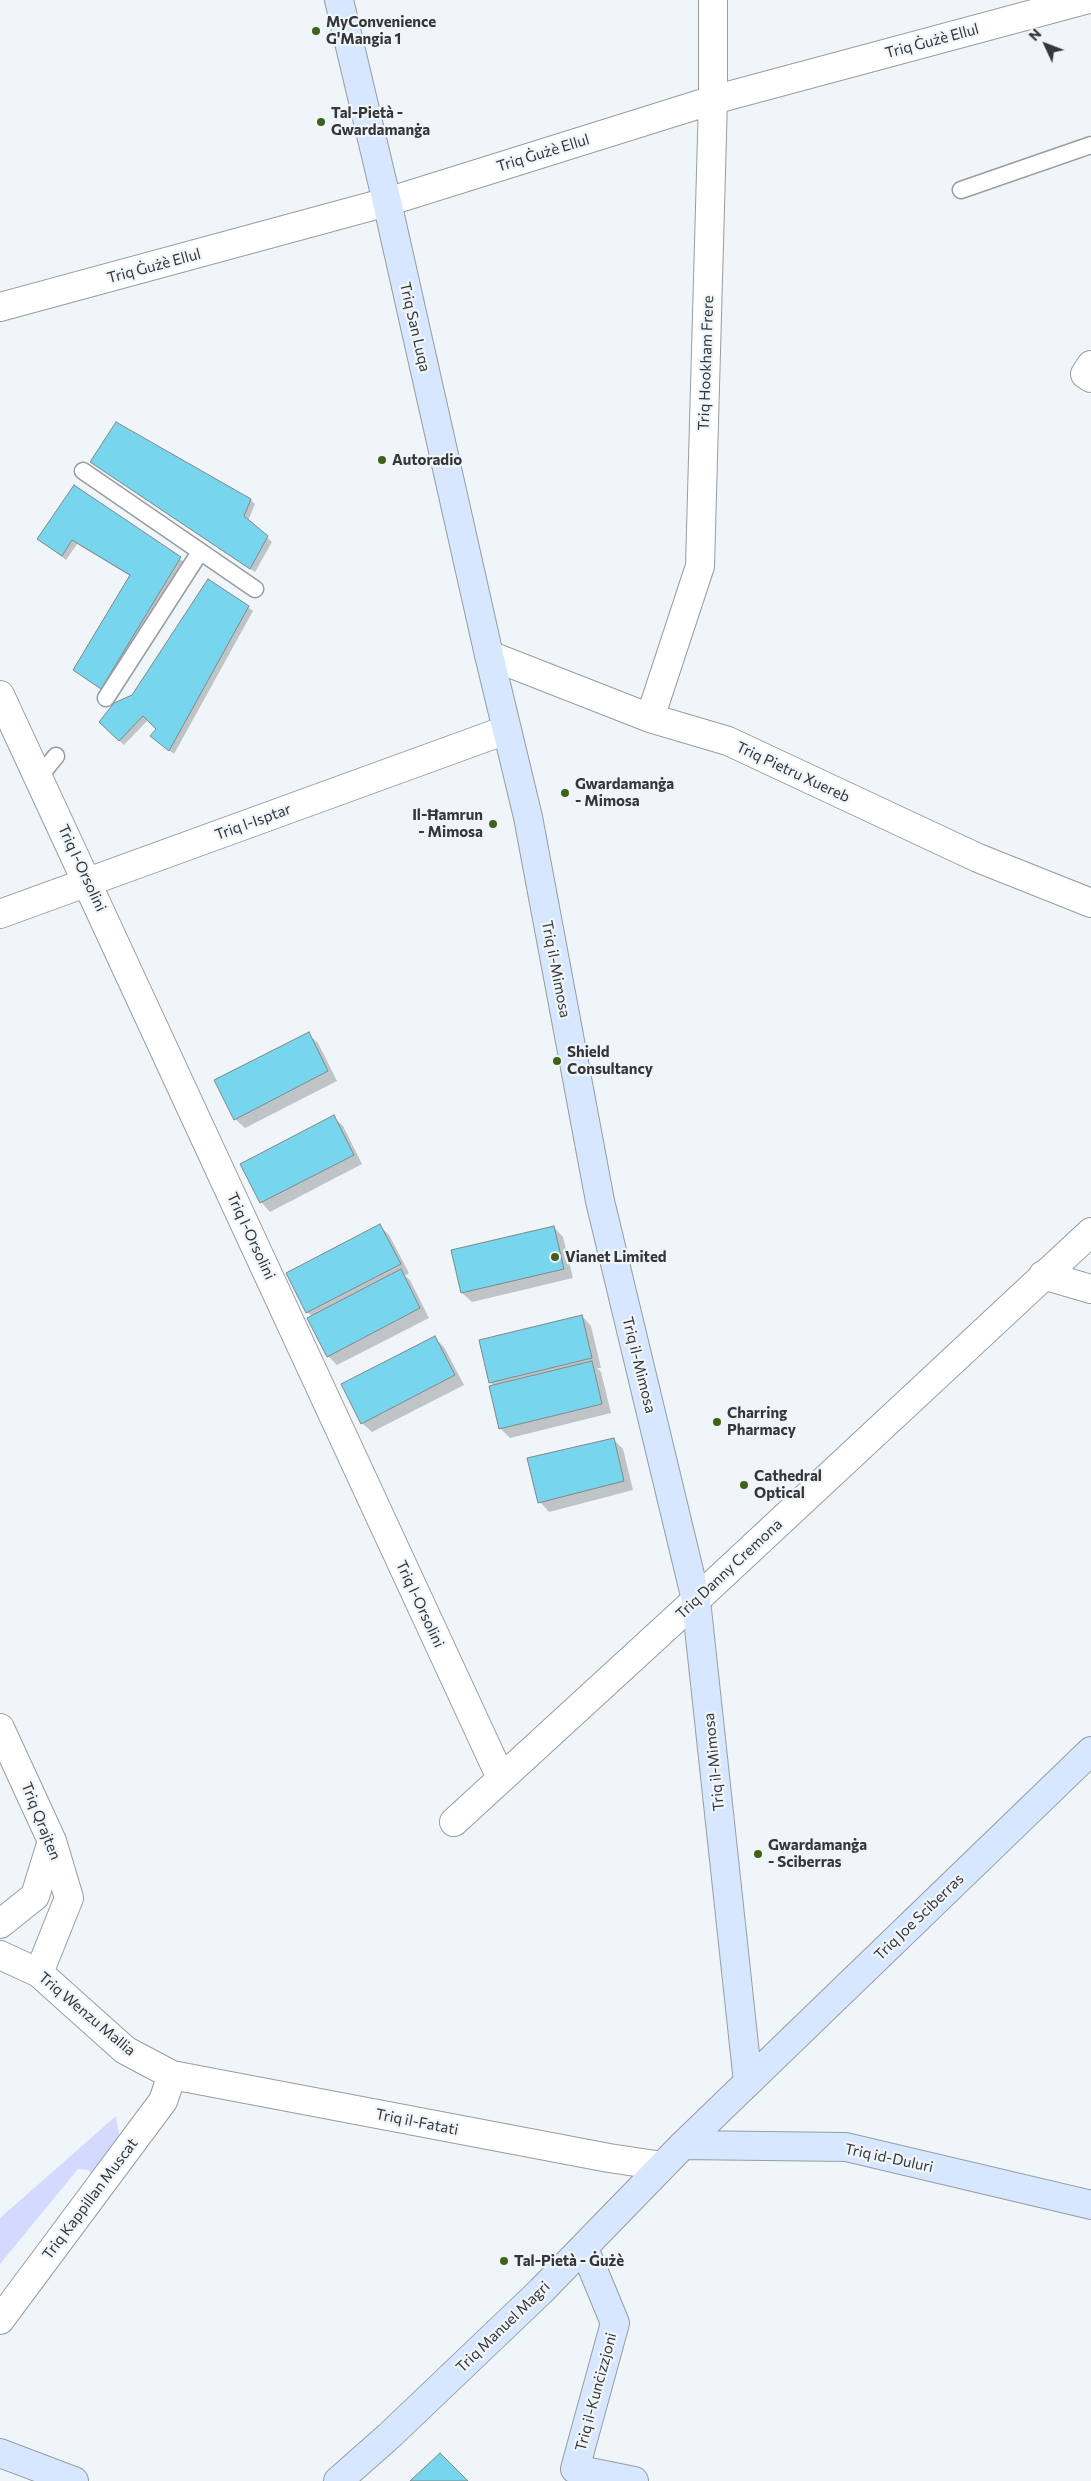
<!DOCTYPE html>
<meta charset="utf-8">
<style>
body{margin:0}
#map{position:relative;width:1091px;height:2481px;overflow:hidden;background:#eff5f9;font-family:Commissioner,sans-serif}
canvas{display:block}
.north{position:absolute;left:1021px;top:20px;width:50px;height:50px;-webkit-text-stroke:4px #eff5f9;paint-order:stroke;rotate:313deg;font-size:14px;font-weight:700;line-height:20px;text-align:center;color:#343638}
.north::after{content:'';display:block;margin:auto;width:18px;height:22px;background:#343638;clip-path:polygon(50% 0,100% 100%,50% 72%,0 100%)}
</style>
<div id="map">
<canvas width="1091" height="2481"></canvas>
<div class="north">N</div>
</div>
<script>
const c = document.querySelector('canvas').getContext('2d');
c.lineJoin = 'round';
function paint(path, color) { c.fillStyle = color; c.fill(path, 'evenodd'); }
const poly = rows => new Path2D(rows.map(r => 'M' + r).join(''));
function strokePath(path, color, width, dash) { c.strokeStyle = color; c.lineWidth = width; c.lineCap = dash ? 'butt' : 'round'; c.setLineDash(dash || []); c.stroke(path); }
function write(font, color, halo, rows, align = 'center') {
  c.font = font + ' Commissioner,sans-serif'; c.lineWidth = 4.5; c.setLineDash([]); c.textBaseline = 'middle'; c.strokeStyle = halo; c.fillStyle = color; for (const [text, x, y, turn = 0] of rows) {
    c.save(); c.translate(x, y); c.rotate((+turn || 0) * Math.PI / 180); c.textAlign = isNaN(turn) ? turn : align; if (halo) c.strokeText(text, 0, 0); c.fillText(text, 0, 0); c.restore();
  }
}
paint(poly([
 [116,2116,120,2140,96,2177,88,2170,78,2169,0,2264,0,2218]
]), '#d4daff');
paint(poly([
 [91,462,251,500,255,504,248,521,272,542,255,572],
 [74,487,184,562,106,692,79,674,130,576,77,544,66,560,39,539],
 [248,607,253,611,174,754,156,740,158,729,148,720,124,745,100,722],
 [308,1034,318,1043,337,1081,245,1128,235,1119],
 [333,1117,343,1126,362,1164,270,1212,261,1202],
 [380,1226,389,1235,409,1273,405,1276,410,1280,429,1318,337,1365,328,1356,312,1316,307,1312],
 [554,1227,563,1237,573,1278,472,1302,462,1293],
 [582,1316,591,1326,601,1368,597,1368,601,1372,611,1413,510,1438,500,1428,494,1386,490,1382],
 [435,1338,444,1347,464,1385,372,1432,362,1423],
 [614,1440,623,1449,633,1490,549,1512,540,1502]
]), '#0003');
const building = poly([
 [116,422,251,499,244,516,268,536,250,569,90,462,116,422],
 [74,485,181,557,101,689,73,670,130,575,72,540,62,556,37,539,74,485],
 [208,579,249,606,169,751,150,736,156,729,143,716,119,741,99,722,114,703,132,695,208,579],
 [309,1032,328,1071,234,1120,214,1080,309,1032],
 [334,1115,354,1155,260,1203,240,1164,334,1115],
 [380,1224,401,1264,306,1313,286,1273,380,1224],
 [554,1226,564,1269,461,1293,451,1250,554,1226],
 [401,1269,420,1308,327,1357,307,1318,401,1269],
 [582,1315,592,1358,489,1383,479,1340,582,1315],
 [435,1336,455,1375,361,1424,341,1384,435,1336],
 [592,1361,602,1404,499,1429,489,1386,592,1361],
 [614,1438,624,1481,538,1503,527,1458,614,1438],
 [440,2453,468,2481,410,2481,440,2453]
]);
paint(building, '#77d6ee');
strokePath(building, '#818789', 1);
const lane = poly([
 [961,190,1091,145],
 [83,471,255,589],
 [106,698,200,552],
 [39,777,56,756]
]);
const street = poly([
 [0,307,387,202,713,100,1085,0],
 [1091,365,1085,374,1091,378],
 [489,655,650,718,728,741,978,858,1091,903],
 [0,695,501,1778],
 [650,718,700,566,713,100,713,0],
 [0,914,506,730],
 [1043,1275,1091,1289],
 [0,1728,52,1841,69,1898,39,1973],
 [454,1822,696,1600,1091,1232],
 [0,1924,35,1896,52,1841],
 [0,1955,39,1973,125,2050,172,2075,609,2158,662,2166],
 [0,2320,163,2101,172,2075]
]);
const secondary = poly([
 [339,0,387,202,489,655,528,817,600,1201,696,1600,748,2082],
 [683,2145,846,2147,1091,2205],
 [584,2248,615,2323,575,2469,634,2481],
 [0,2453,74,2481],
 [338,2481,389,2436,541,2291,683,2145,1091,1751]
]);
strokePath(lane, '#979da1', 19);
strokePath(street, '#979da1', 30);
strokePath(secondary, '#979da1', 30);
strokePath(lane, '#fff', 16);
strokePath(street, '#fff', 28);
strokePath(secondary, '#d6e7ff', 28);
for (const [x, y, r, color] of [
 [316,31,5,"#3f6118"],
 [321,122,5,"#3f6118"],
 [382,460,5,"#3f6118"],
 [565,793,5,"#3f6118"],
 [493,824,5,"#3f6118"],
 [557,1061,5,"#3f6118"],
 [555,1257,5,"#3f6118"],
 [717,1422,5,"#3f6118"],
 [744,1485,5,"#3f6118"],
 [758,1854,5,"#3f6118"],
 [504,2261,5,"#3f6118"]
]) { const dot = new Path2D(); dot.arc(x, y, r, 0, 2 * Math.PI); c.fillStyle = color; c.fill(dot); strokePath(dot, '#eff5f9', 2); }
write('bold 15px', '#343638', '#eff5f9', [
 ["MyConvenience",326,22],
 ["G'Mangia 1",326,39],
 ["Tal-Pietà -",331,113],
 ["Gwardamanġa",331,130],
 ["Autoradio",392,460],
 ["Gwardamanġa",575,784],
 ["- Mimosa",575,801],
 ["Il-Ħamrun",483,815,"right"],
 ["- Mimosa",483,832,"right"],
 ["Shield",567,1052],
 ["Consultancy",567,1069],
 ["Vianet Limited",565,1257],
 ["Charring",727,1413],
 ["Pharmacy",727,1430],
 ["Cathedral",754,1476],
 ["Optical",754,1493],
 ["Gwardamanġa",768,1845],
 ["- Sciberras",768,1862],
 ["Tal-Pietà - Ġużè",514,2261]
], 'left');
write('15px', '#343638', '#eff5f9', [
 ["Triq Ġużè Ellul",932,41,-15],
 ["Triq Ġużè Ellul",543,153,-17],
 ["Triq Ġużè Ellul",154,266,-15],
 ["Triq San Luqa",415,327,77],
 ["Triq Hookham Frere",706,363,-88],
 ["Triq Pietru Xuereb",793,772,25],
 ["Triq l-Isptar",253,822,-20],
 ["Triq l-Orsolini",82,868,65],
 ["Triq il-Mimosa",556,969,79],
 ["Triq l-Orsolini",251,1236,65],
 ["Triq il-Mimosa",639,1365,76],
 ["Triq Danny Cremona",729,1569,-43],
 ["Triq l-Orsolini",420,1604,65],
 ["Triq il-Mimosa",714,1762,-96],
 ["Triq Qrajten",41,1821,68],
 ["Triq Joe Sciberras",919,1917,-44],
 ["Triq Wenzu Mallia",87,2014,40],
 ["Triq il-Fatati",417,2122,11],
 ["Triq id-Duluri",889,2158,12],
 ["Triq Kappillan Muscat",90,2199,-53],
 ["Triq Manuel Magri",503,2327,-44],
 ["Triq il-Kunċizzjoni",596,2392,-75]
]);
</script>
